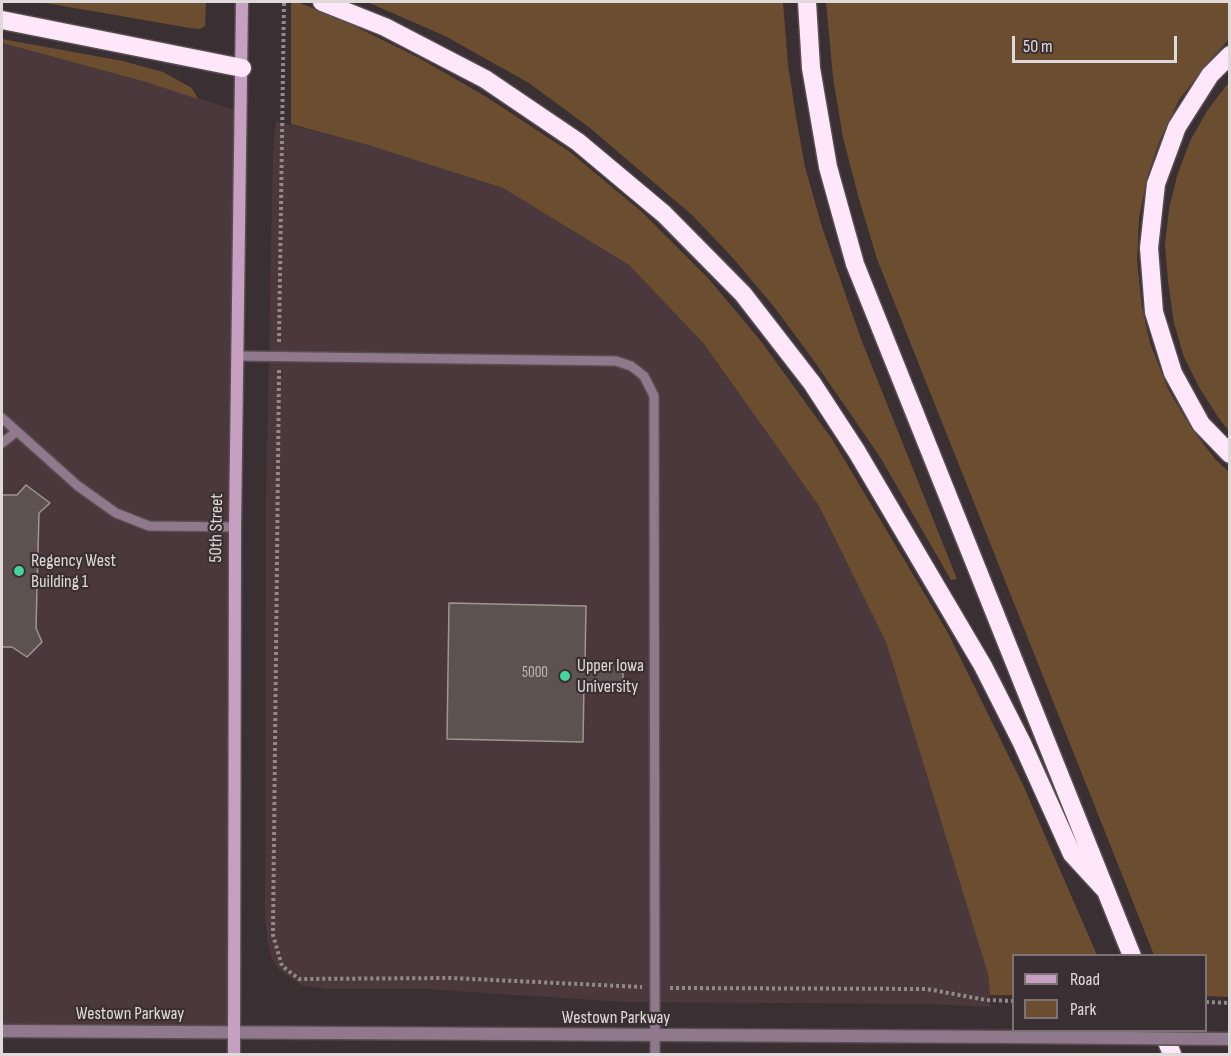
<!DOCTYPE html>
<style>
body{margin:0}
#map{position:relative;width:1231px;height:1056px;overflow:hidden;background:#3a2f32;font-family:"Sofia Sans Condensed",sans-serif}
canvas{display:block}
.frame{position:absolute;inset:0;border:3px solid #e0d9da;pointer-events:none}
.legend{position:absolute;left:1012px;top:954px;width:195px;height:78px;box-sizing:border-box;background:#3a2f32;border:2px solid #7c7375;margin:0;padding:8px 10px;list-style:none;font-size:18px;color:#e0d9da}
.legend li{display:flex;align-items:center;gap:12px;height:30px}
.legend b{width:30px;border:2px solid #7c7375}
.scale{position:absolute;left:1012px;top:36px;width:165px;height:27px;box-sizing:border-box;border:3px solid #e0d9da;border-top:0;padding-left:8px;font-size:18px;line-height:21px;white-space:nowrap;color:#e0d9da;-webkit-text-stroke:4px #3a2f32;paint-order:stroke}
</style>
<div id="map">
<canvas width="1231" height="1056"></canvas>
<div class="frame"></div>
<ul class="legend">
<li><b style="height:8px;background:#c6a0c1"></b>Road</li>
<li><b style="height:16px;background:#6b4e30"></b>Park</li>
</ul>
<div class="scale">50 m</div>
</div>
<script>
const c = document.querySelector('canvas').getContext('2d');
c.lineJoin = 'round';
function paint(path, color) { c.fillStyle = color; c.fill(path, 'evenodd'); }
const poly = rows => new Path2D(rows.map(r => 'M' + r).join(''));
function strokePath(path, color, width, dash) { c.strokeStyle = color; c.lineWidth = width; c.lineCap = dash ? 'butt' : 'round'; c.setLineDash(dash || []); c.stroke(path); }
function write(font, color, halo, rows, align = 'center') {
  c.font = font + ' "Sofia Sans Condensed",sans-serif'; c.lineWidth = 4.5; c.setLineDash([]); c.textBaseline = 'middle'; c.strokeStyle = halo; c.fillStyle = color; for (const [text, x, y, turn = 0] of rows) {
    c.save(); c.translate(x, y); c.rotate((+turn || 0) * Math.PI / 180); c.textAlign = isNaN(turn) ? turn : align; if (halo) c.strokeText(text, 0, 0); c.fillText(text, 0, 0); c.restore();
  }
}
paint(poly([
 [2,43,146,82,242,112,233,1033,2,1031],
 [276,121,368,145,503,188,629,265,704,344,819,506,886,642,988,974,991,1007,925,1004,624,1002,425,989,325,989,301,985,279,970,272,959,268,945,265,919,266,501,273,151]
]), '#4a383c');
paint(poly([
 [40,2,206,2,205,26,199,29,190,28],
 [291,2,297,2,336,17,419,58,485,96,570,152,642,212,708,278,760,340,832,439,948,633,1023,785,1097,955,1014,956,1013,995,990,995,988,974,886,642,819,506,704,344,629,265,503,188,368,145,291,124],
 [367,2,783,2,788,65,796,117,805,167,822,227,861,339,957,579,951,580,880,457,812,358,775,308,733,258,692,215,590,128,529,83,445,36],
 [826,2,1229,2,1229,39,1211,59,1179,100,1160,140,1148,174,1139,218,1137,261,1142,307,1150,343,1168,389,1192,429,1216,460,1229,472,1229,997,1206,996,1206,956,1154,955,877,259,859,199,843,138,833,77],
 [2,39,123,61,163,72,192,88,198,99,146,82,2,43],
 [1229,82,1229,431,1218,417,1199,387,1184,357,1174,323,1168,281,1165,245,1169,209,1177,176,1190,141,1207,111]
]), '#6b4e30');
const building = poly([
 [26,485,50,503,39,513,36,628,42,642,27,657,12,647,2,647,2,495,17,495,26,485],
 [449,603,586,606,585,663,623,664,623,683,584,683,583,742,447,739,449,603]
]);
paint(building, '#5d524f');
strokePath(building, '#a19591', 1.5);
const service = poly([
 [238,356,616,361,631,366,644,376,654,396,655,1054],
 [2,418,78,486,116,513,149,526,235,527],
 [2,443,16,432]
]);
const tertiary = poly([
 [2,1031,1016,1037]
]);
const secondary = poly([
 [234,1054,235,527,242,2]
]);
const motorway = poly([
 [322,2,385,27,485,79,578,142,664,214,743,294,812,383,857,452,983,666,1022,743,1072,854,1106,891],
 [807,2,811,68,828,167,855,264,1132,956],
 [2,20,242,68],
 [1230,55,1210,75,1177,127,1156,184,1149,248,1154,312,1173,373,1201,424,1230,454],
 [1162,1030,1172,1054]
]);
strokePath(service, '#584e50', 12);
strokePath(tertiary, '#584e50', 15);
strokePath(secondary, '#584e50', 15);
strokePath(motorway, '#584e50', 21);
strokePath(poly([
 [279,342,284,2],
 [279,370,273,935,282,966,299,979,451,978,642,987],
 [670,988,927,989,986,1000,1014,1001],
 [1206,1002,1230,1003]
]), '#92898b', 4, [3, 3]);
strokePath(service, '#90798d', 9);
strokePath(tertiary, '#90798d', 12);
strokePath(secondary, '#c6a0c1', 12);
strokePath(motorway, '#fee7fb', 18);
const tertiaryBridge = poly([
 [1016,1037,1230,1039]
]);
strokePath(tertiaryBridge, '#584e50', 15, []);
strokePath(tertiaryBridge, '#90798d', 12);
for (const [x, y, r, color] of [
 [19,571,6,"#46d49e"],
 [565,676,6,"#46d49e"]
]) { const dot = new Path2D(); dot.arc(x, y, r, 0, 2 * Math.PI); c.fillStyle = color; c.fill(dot); strokePath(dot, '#3a2f32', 2); }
write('15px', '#bfb7b7', null, [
 ["5000",535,673]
]);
write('18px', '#e0d9da', '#3a2f32', [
 ["50th Street",217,528,-89],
 ["Westown Parkway",130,1014],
 ["Westown Parkway",616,1018]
]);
write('18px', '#e0d9da', '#3a2f32', [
 ["Regency West",31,561],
 ["Building 1",31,582],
 ["Upper Iowa",577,666],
 ["University",577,687]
], 'left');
</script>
